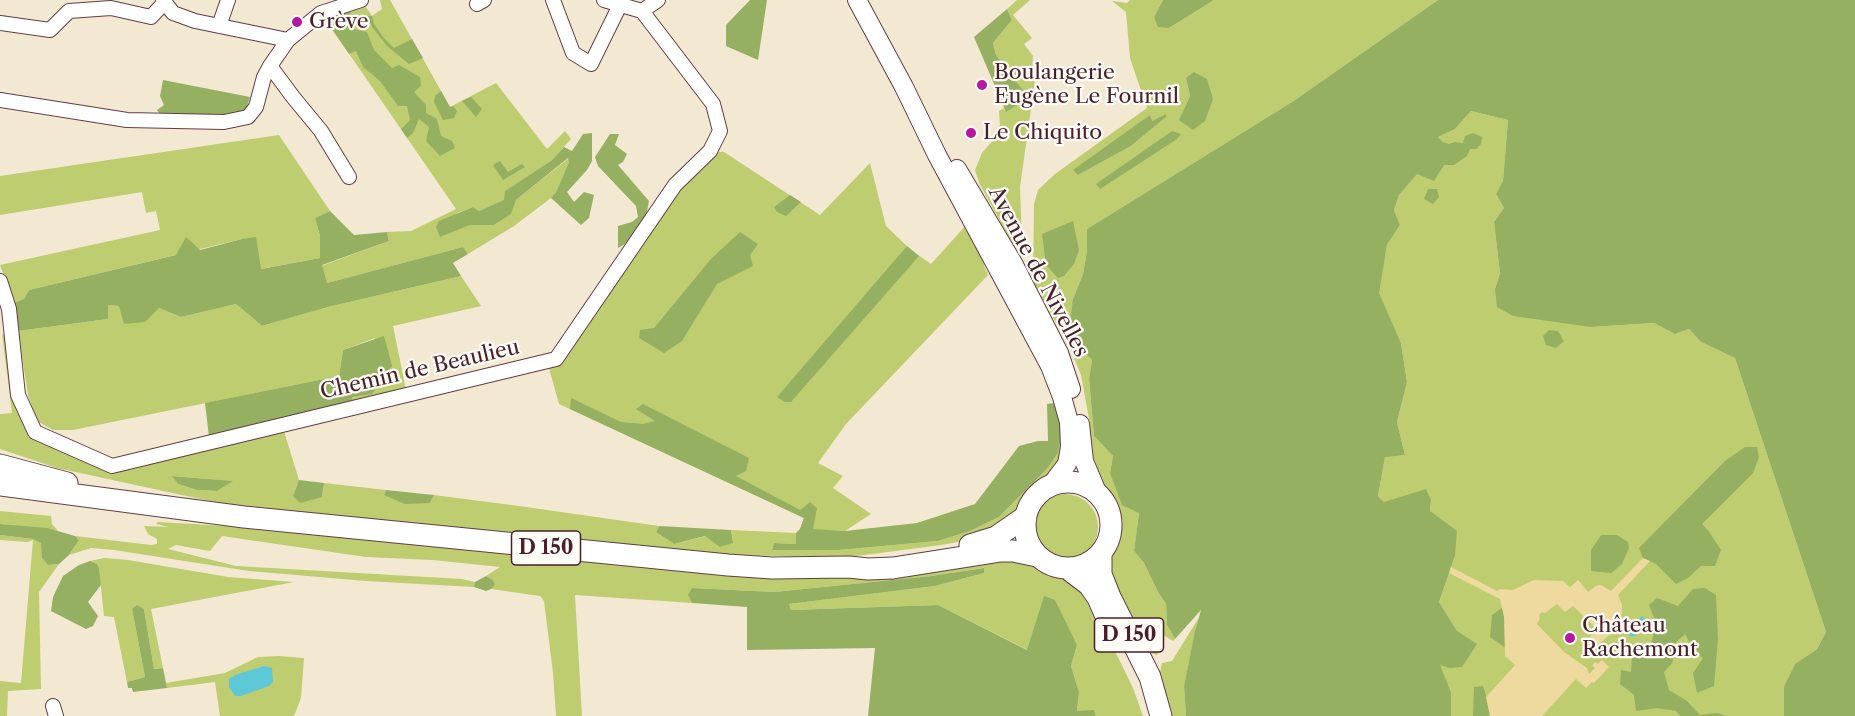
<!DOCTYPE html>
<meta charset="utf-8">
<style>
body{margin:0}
canvas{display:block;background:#f3e8d1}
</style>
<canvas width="1855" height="716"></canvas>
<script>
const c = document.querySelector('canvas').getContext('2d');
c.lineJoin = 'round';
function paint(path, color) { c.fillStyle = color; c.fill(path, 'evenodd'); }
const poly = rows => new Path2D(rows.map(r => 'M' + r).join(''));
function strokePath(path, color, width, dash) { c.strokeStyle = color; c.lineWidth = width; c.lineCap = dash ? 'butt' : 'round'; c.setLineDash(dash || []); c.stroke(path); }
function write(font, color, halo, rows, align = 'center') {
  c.font = font + ' "Libre Caslon Text",serif'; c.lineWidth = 4.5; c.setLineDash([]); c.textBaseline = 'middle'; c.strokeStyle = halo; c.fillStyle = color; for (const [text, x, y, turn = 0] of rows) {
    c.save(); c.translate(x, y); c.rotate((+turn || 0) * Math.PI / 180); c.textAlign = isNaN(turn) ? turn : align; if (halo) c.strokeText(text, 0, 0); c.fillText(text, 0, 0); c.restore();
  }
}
paint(poly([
 [380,0,390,0,450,107,496,83,547,149,565,131,571,139,552,160,505,191,505,200,479,211,473,207,457,213,470,225,494,225,510,214,516,200,569,158,569,162,556,192,551,198,514,226,468,254,463,247,327,283,321,266,389,241,387,232,411,231,456,209,321,13,364,4,372,16,382,9],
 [1017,0,1030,0,1013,15,1032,38,1024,44,1033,56,1032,74,1035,80,1020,187,1022,241,1018,245,1014,246,980,185,975,170,982,153,995,138,1000,125,999,111,1004,108,1005,111,1029,98,996,55,993,43,1012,20,1007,9],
 [1130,0,1163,0,1154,17,1169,28,1214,0,1438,0,1292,102,1087,229,1087,251,1083,274,1073,299,1080,348,1092,360,1089,380,1094,436,1113,456,1110,473,1139,513,1134,551,1144,563,1158,592,1166,604,1167,625,1175,639,1173,641,1163,635,1162,647,1157,655,1151,653,1112,578,1108,565,1119,526,1116,509,1098,481,1090,448,1089,419,1081,375,1070,348,1033,281,1034,204,1038,190,1055,174,1147,108,1130,58,1126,12,1112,1,1127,3],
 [1186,78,1205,121,1182,114,1190,96],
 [1150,115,1151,121,1166,117,1131,146,1078,175],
 [1471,111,1508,120,1503,181,1496,194,1504,208,1494,222,1500,273,1495,289,1591,327,1654,323,1675,334,1689,329,1701,342,1735,358,1826,632,1817,649,1795,664,1784,686,1784,716,1451,716,1451,692,1439,664,1457,631,1439,602,1455,556,1430,511,1431,500,1384,502,1378,496,1385,456,1405,455,1397,422,1407,382,1401,343,1378,293,1387,245,1400,225,1394,210,1399,195,1443,142,1438,137,1455,129],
 [279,135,330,211,315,218,320,236,320,258,260,269,242,239,29,290,24,299,14,303,0,265,160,230,156,211,146,213,142,192,0,215,0,176],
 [710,151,724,152,820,215,870,163,886,226,911,250,931,264,968,223,985,252,984,266,988,275,846,424,818,463,843,476,833,488,871,514,845,531,800,529,804,518,559,404,547,361,675,185],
 [461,276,481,306,393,326,407,395,353,408,351,397,375,338,343,350,339,376,73,430,53,430,37,421,28,395,18,331,108,319,108,305,120,306,125,324,159,308,181,317,236,304,262,326,328,307],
 [2,334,4,335,7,345,23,425,34,435,117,470,282,425,299,480,293,496,322,497,324,483,386,490,384,495,430,503,434,495,519,506,659,526,656,532,674,544,706,536,733,543,731,530,796,533,796,544,774,543,772,550,839,550,938,541,970,531,999,517,1047,469,1058,453,1062,432,1053,395,1058,398,1066,449,1048,479,1035,486,1025,496,1015,515,974,539,941,545,849,557,718,555,328,516,214,502,57,468,0,449,0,414,12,413],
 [173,476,231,481,232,481,217,491,197,490,178,484],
 '1032 527a33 33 0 1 1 66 0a33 33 0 1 1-66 0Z',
 [0,511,51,516,52,524,58,531,0,524],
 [158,522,280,529,780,578,860,577,1022,558,1047,572,1075,583,1091,602,1133,688,1143,716,1096,716,1094,711,1077,712,1079,692,1071,666,1077,645,1044,597,1028,650,938,605,791,610,789,604,935,586,984,573,983,568,931,576,774,592,692,588,689,595,692,603,575,595,582,716,556,716,553,673,544,601,540,596,491,589,495,585,493,580,486,576,500,567,433,560,366,557,222,536,210,551,176,545,168,549,236,566,462,579,475,582,474,587,366,581,249,571,114,550,91,548,69,555,79,540,75,536,151,545,157,544,157,539,148,534,144,526,169,527,156,524],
 [0,535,33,539,42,543,42,558,48,565,59,564,39,592,41,689,8,691,7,716,0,716,0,681,21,683,33,540,28,542,0,540],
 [104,558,128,560,228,577,294,582,151,609,163,668,154,669,144,609,132,609,145,677,127,682,114,617,104,616,99,568,97,564,90,561],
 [1198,619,1184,686,1186,716,1168,716,1159,678,1162,663,1172,661],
 [279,656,304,658,301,698,294,716,220,716,215,682,167,688,166,683,225,673,258,657]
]), '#becd70');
paint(poly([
 [750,0,767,0,758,60,726,46,726,25],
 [1163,0,1214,0,1169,28,1158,27,1154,17],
 [1438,0,1855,0,1855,716,1784,716,1784,686,1795,664,1817,649,1826,632,1735,358,1701,342,1689,329,1675,334,1654,323,1591,327,1513,316,1497,307,1495,289,1500,273,1494,222,1504,208,1496,194,1503,181,1508,120,1471,111,1455,129,1438,137,1443,142,1449,144,1455,142,1463,143,1465,136,1473,133,1482,137,1481,144,1476,149,1470,149,1467,156,1454,165,1444,165,1434,181,1417,174,1399,195,1394,210,1400,225,1387,245,1379,293,1401,343,1407,382,1397,422,1405,455,1385,457,1378,496,1384,502,1426,489,1431,500,1430,511,1457,531,1455,556,1439,602,1457,631,1477,644,1462,667,1450,668,1440,665,1451,692,1451,716,1186,716,1184,686,1195,631,1201,610,1175,639,1167,625,1166,604,1158,592,1144,563,1134,551,1139,513,1122,505,1110,473,1113,456,1094,436,1089,379,1092,360,1080,348,1070,323,1073,299,1083,274,1087,251,1087,229,1292,102],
 [349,6,354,29,367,32,374,50,392,68,399,65,420,77,421,86,414,92,426,105,426,113,437,119,441,136,452,141,455,148,440,156,426,141,429,127,419,119,413,133,407,138,401,129,410,120,407,106,398,106,380,81,363,67,356,51,349,54,323,16],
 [1007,9,1012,20,993,43,996,55,1029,98,1006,112,974,37],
 [368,16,372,16,374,24,383,37,394,48,412,39,423,58,409,64,387,46,372,27],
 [1194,72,1207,79,1213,99,1205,121,1193,130,1179,120,1190,96,1186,78],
 [163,80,250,97,246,109,236,115,161,115,157,110,164,105,160,96],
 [441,91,450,107,453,106,457,111,454,118,443,120,434,102,435,96],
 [471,97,482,109,476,117,462,101],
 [1166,114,1166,117,1131,146,1078,175,1073,170,1150,115,1152,121],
 [1172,131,1181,134,1177,139,1100,189,1096,184],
 [592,133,592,161,587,170,567,192,574,202,584,192,594,195,589,218,581,225,551,198,556,192,569,162,568,158,516,200,511,214,494,225,470,225,440,237,436,227,439,221,473,207,479,211,504,200,505,191,552,160,564,147,572,151,583,134],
 [610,134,619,134,615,145,627,154,623,162,618,165,649,201,646,217,635,238,618,248,618,226,632,222,638,217,636,206,598,166,595,157],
 [500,161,508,172,522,164,525,167,503,180,493,165],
 [1428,189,1437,189,1439,197,1433,204,1424,199],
 [790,195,801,202,786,216,777,212,774,207],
 [330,211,354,235,387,232,389,241,322,265,327,283,463,247,468,254,453,263,461,276,328,307,262,326,236,304,181,317,159,308,145,322,124,324,119,306,108,305,108,319,18,331,14,303,24,299,29,290,176,255,186,237,200,250,242,239,256,237,261,269,320,258,320,236,315,218],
 [1073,221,1079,250,1074,264,1064,276,1058,278,1046,265,1042,234],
 [740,232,758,244,750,255,753,266,717,284,682,341,664,353,639,338,640,330,654,328,711,259],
 [907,246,919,256,791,402,785,402,777,397],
 [1549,330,1558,331,1564,341,1556,348,1546,345,1543,336],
 [384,336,392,366,372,394,352,397,353,408,209,437,205,403,339,376,343,350],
 [571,398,621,422,643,424,655,421,636,409,643,404,749,458,746,471,736,476,800,510,810,502,817,508,813,529,845,531,917,523,975,504,1019,446,1038,441,1048,441,1047,404,1055,403,1062,432,1058,453,1047,469,999,517,970,531,938,541,839,550,772,550,774,543,796,544,796,533,800,529,804,518,570,409],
 [1745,447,1757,447,1759,457,1753,473,1702,524,1708,530,1721,550,1715,566,1701,566,1688,578,1676,584,1656,564,1643,558,1639,548,1725,461],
 [172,476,233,481,217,491,197,490,178,484],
 [299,480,324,483,322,497,300,503,293,496],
 [386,490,434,495,430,503,405,504,384,495],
 [0,524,47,528,75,536,79,540,69,555,59,564,48,565,42,558,41,543,33,539,0,535],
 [659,526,731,530,733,543,720,547,705,536,674,544,656,532],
 [1601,535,1617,535,1628,542,1629,548,1622,564,1611,573,1591,571,1591,550],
 [90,561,97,564,99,568,101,585,88,602,98,616,93,626,86,629,51,611,53,597,63,576,79,565],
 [984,568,984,573,935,586,789,604,791,610,938,605,1027,650,1044,596,1055,600,1077,645,1071,666,1079,692,1077,711,1094,710,1096,716,868,716,875,648,747,650,747,607,692,603,688,595,692,588,774,592,931,576],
 [486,576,493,580,495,585,491,589,486,591,474,587,475,582],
 [1705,588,1716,595,1718,639,1714,686,1697,693,1693,673,1703,658,1695,652,1685,634,1671,647,1673,662,1664,672,1669,690,1687,701,1700,715,1717,713,1727,716,1680,716,1676,711,1657,708,1636,711,1634,695,1620,684,1621,670,1631,672,1632,654,1648,658,1656,623,1649,605,1657,598,1678,606,1693,589],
 [137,605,144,609,154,669,163,668,167,688,133,692,132,688,128,688,127,682,145,677,132,609],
 [1506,605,1507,649,1490,637,1492,615],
 [1483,686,1488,702,1490,716,1473,716,1474,687]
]), '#96b062');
paint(poly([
 [1643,558,1650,561,1618,595,1622,605,1622,613,1617,619,1620,625,1596,647,1586,641,1597,629,1573,606,1565,612,1557,604,1545,613,1542,612,1539,615,1540,618,1537,624,1564,652,1587,668,1589,674,1595,668,1592,665,1595,662,1598,664,1602,660,1609,667,1594,683,1592,682,1586,688,1576,679,1542,716,1490,716,1486,697,1515,665,1505,656,1504,617,1500,599,1449,573,1451,567,1497,591,1500,589,1513,590,1534,580,1563,581,1570,587,1578,580,1588,592,1596,586,1601,585,1611,591]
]), '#eeda9e');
paint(poly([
 [1642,616,1648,623,1635,636,1630,636,1628,631],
 [264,666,272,668,273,682,269,686,241,696,235,696,229,687,229,679,235,675]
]), '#5dc8d7');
const minor = poly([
 [163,0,173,13,195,21,288,40],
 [553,0,573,53,591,64,620,5],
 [604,0,642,11,658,0],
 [477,4,484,0],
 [0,23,50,30,69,11,111,8,151,17,164,3],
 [219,26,228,0],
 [270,66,293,97,321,131,349,177],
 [0,100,127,120,224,122,248,117,256,107,264,77,270,66,288,40,321,13,361,0],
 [0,281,9,309,18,395,35,432,112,466,556,359,675,185,710,151,720,131,713,104,642,11],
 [53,706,56,716]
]);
const secondary = poly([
 [857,0,904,87,937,155,1050,366,1062,397,1069,422,1070,447,1067,464,1052,484],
 [957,169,1013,263,1059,353,1071,389],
 [1080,424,1084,461,1097,492]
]);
const primary = poly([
 '1025 525a43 43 0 1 1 86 0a43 43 0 1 1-86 0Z',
 [1101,553,1101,574,1110,597,1150,677,1161,716],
 [1068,569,1089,585,1098,598,1105,614]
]);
const trunk = poly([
 [0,465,67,483],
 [0,485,244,517,728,565,772,568,849,567,868,569,893,568,1001,551,1013,551,1037,556],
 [970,545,996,537,1025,517]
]);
strokePath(minor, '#633d44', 16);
strokePath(secondary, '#633d44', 20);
strokePath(primary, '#633d44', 23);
strokePath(trunk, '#633d44', 23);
strokePath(minor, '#fff', 14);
strokePath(secondary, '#fff', 18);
strokePath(primary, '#fff', 21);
strokePath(trunk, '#fff', 21);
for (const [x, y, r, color] of [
 [297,22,6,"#b5179e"],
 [982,85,6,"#b5179e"],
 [971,133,6,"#b5179e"],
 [1570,638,6,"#b5179e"]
]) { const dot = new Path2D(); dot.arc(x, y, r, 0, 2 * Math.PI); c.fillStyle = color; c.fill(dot); strokePath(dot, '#fdfcf7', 2); }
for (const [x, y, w] of [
 [546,548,69],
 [1129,635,69]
]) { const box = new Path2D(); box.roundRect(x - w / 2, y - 17, w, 34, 4.5); c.fillStyle = '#fdfcf7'; c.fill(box); strokePath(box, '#4a1f2b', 1.5); }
write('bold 20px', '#4a1f2b', null, [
 ["D 150",546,548],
 ["D 150",1129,635]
]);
write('21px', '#4a1f2b', '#fdfcf7', [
 ["Grève",309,22],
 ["Boulangerie",994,73],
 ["Eugène Le Fournil",994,97],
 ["Le Chiquito",983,133],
 ["Château",1582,626],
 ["Rachemont",1582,650]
], 'left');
write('21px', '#4a1f2b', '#fdfcf7', [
 ["Avenue de Nivelles",1038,272,62],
 ["Chemin de Beaulieu",420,370,-13]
]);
</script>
